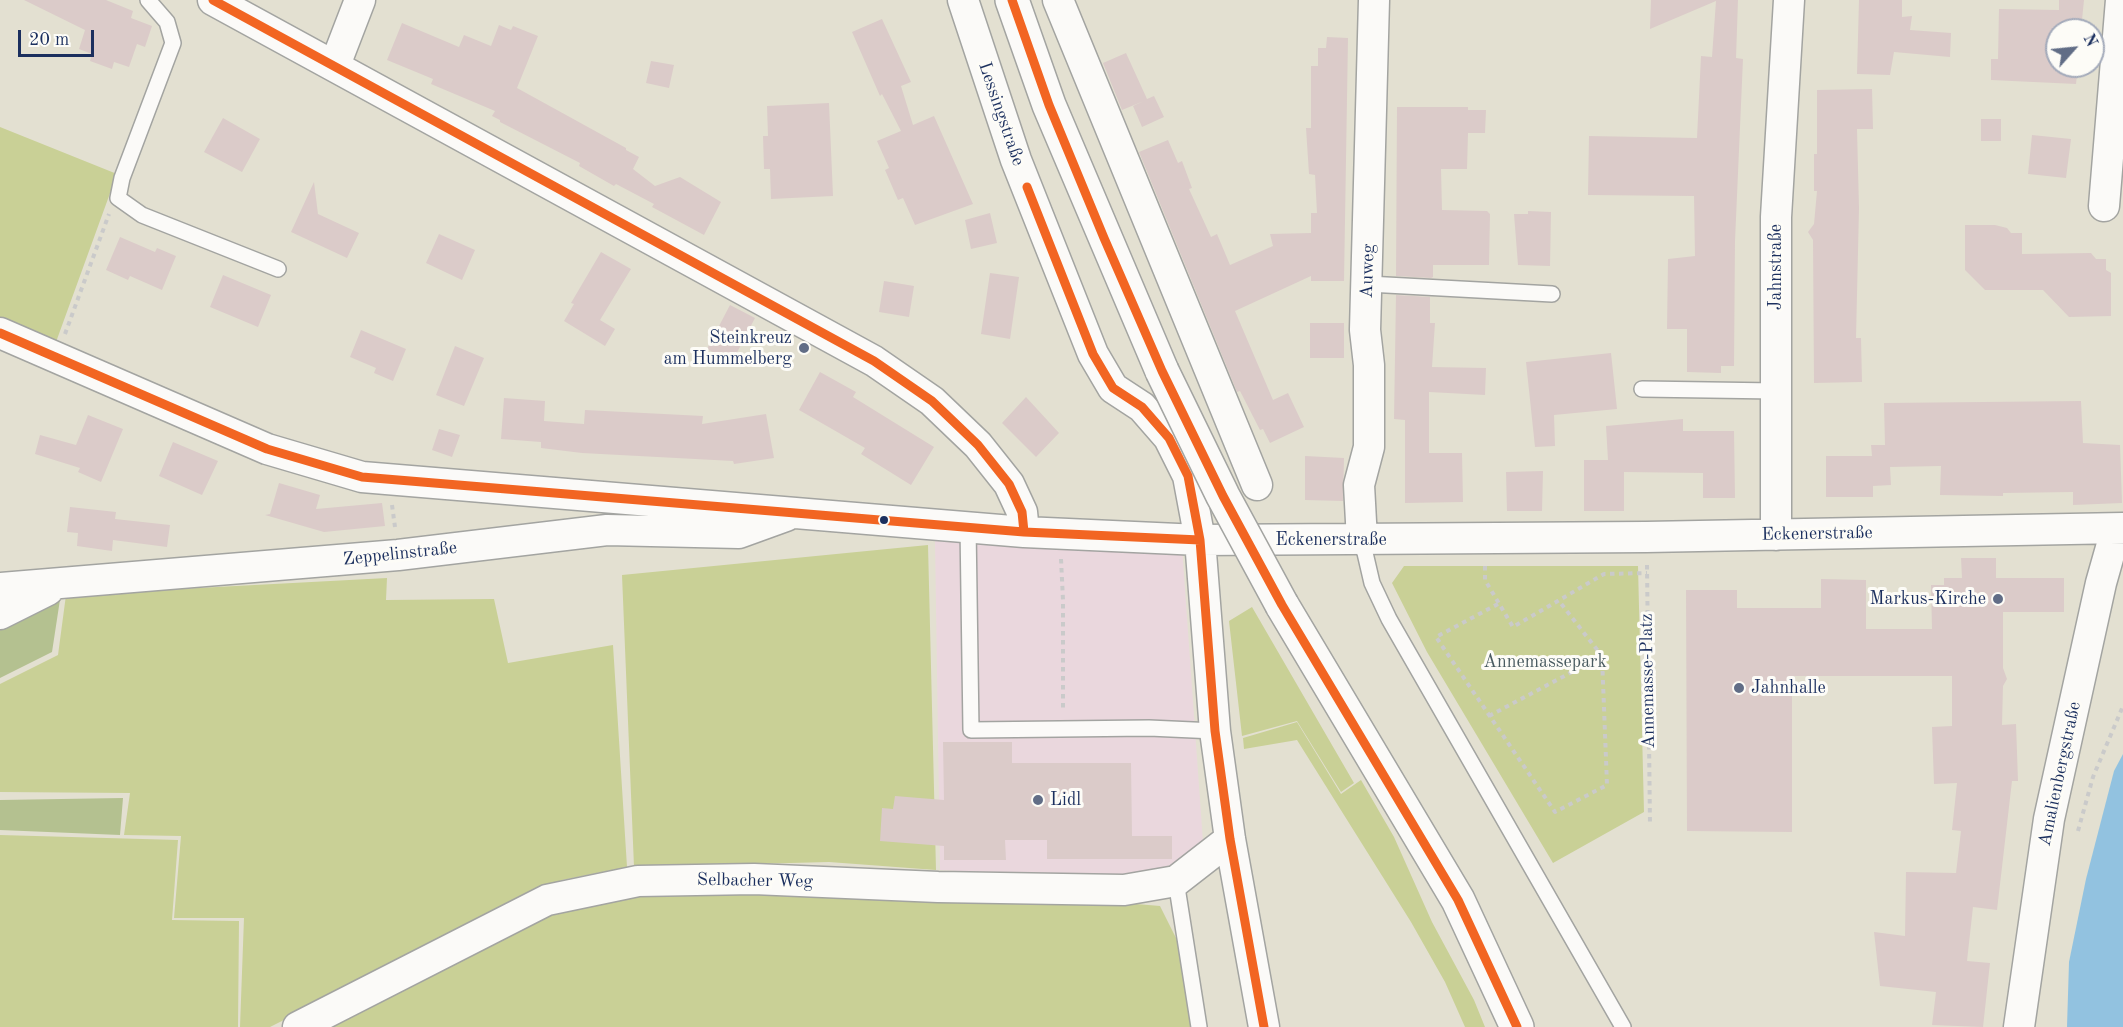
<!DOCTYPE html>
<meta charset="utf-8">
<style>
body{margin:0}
#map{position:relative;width:2123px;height:1027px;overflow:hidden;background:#e3e0d1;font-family:"Old Standard TT",serif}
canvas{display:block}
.north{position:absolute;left:2045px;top:18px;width:60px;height:60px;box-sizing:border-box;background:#fdfcf7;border:2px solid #a3aaba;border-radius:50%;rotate:63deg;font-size:16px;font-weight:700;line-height:24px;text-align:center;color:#1b2f5e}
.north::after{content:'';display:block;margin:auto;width:21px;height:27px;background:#616d86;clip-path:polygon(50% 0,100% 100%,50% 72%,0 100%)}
.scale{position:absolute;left:18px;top:30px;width:76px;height:27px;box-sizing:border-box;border:3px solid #1b2f5e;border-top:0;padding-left:8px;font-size:18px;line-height:21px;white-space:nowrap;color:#1b2f5e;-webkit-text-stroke:4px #fdfcf7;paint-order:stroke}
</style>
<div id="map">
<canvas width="2123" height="1027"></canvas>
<div class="north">N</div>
<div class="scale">20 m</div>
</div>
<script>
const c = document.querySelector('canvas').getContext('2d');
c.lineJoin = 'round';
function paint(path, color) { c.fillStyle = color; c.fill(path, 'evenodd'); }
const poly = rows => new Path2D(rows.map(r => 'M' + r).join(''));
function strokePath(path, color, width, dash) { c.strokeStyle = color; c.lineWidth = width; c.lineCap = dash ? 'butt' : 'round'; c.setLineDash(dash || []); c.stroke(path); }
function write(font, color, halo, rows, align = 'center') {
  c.font = font + ' "Old Standard TT",serif'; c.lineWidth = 6; c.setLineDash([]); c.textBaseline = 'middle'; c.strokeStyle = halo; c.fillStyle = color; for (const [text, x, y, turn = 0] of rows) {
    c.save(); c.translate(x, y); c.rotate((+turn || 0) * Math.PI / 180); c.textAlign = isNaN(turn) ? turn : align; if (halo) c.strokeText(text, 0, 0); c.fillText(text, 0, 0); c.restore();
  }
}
paint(poly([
 [935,541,1182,547,1203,842,1172,865,1113,879,940,870]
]), '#ead7dd');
paint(poly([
 [0,127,117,174,56,342,0,320],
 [928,545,936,870,829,862,634,867,622,575],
 [1404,566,1638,566,1644,812,1553,863,1427,652,1392,583],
 [387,578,386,600,494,599,508,663,613,645,627,867,562,880,270,1027,240,1027,244,918,174,918,181,836,124,835,130,793,0,792,0,684,58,655,66,595],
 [1252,607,1354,783,1341,792,1297,721,1242,736,1229,621],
 [1297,722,1341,794,1361,780,1394,837,1432,922,1474,1000,1485,1027,1465,1027,1445,982,1411,922,1297,740,1244,749,1243,738],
 [0,835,178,840,172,920,239,921,238,1027,0,1027],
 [803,890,1089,900,1160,906,1184,954,1193,1027,319,1027,551,909,625,896]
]), '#c9d096');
paint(poly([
 [61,593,52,652,0,678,0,626],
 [123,798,120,835,0,830,0,800]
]), '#b4c190');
paint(poly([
 [2123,754,2123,1027,2067,1027,2069,962,2086,879,2114,771]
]), '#92c2e0');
paint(poly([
 [24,0,106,0,133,11,131,18,152,26,145,47,137,44,129,67,114,62,112,69,90,61,92,54,79,49,85,30],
 [1651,0,1738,0,1736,58,1743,59,1735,241,1734,366,1721,366,1721,373,1687,372,1687,329,1667,329,1668,259,1695,256,1694,196,1588,195,1589,136,1697,138,1701,56,1712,57,1716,1,1650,29],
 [1859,0,1902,0,1902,17,1912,16,1910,30,1951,33,1950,57,1894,52,1890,75,1857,74],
 [2059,0,2084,0,2081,30,2057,30,2057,66,2078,66,2076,84,1991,80,1991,59,1998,59,1999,9,2059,10],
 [882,19,911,82,901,86,913,125,934,116,973,204,915,225,903,198,898,200,885,170,889,168,877,141,901,131,882,94,880,96,852,32],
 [402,23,459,47,464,35,491,46,499,25,511,30,513,26,538,36,517,88,626,148,626,150,639,157,633,169,655,186,680,177,721,202,704,235,652,207,654,204,616,184,614,186,579,166,580,163,500,122,500,120,492,116,495,111,431,84,433,79,387,60],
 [1327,37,1348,38,1344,281,1311,281,1311,276,1235,311,1273,400,1288,393,1304,427,1270,443,1263,429,1260,430,1240,391,1237,392,1139,152,1168,140,1178,163,1182,161,1192,188,1189,189,1211,237,1217,234,1230,265,1273,246,1270,234,1311,233,1311,213,1317,213,1315,175,1309,174,1306,128,1311,128,1311,66,1318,66,1318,48,1326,48],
 [1126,53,1147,99,1154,96,1164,117,1142,127,1133,106,1144,101,1122,110,1103,63],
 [651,61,674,65,669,88,646,83],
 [1872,89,1873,129,1857,129,1859,208,1856,338,1861,338,1862,382,1814,383,1813,240,1808,232,1814,224,1817,191,1814,191,1814,154,1817,154,1817,90],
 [829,103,833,196,771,199,770,169,764,169,763,136,768,136,767,106],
 [1397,107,1468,107,1468,110,1486,110,1485,133,1468,133,1467,169,1441,169,1442,210,1487,211,1490,214,1489,265,1433,265,1433,277,1431,278,1396,276],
 [223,118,260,139,242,172,204,152],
 [1981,119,2001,119,2001,141,1981,141],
 [2032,135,2071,139,2066,178,2028,174],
 [314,182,318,214,359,233,347,258,291,232],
 [1528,211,1551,212,1550,266,1518,265,1514,214,1528,214],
 [990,213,997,243,971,249,965,220],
 [1965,225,1995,225,2007,228,2011,233,2022,233,2022,254,2091,253,2096,259,2106,259,2106,270,2111,273,2111,316,2069,317,2043,290,1985,290,1965,270],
 [439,234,475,250,462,280,426,263],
 [120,237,155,252,157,248,176,256,162,290,130,276,128,280,106,270],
 [601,252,631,269,600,320,615,329,605,346,564,321,574,304,571,303],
 [990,273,1019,277,1010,339,981,334],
 [223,275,271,295,258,327,210,307],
 [884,281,914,286,909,317,879,312],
 [1396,295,1430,297,1430,323,1435,323,1432,367,1486,368,1485,395,1429,392,1429,453,1462,453,1463,502,1405,503,1405,420,1394,419],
 [730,305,755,318,732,362,707,349],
 [1310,323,1344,323,1344,358,1310,358],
 [361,330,406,349,393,381,374,373,376,368,350,357],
 [455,346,484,358,464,406,436,395],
 [1611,353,1617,409,1554,415,1555,446,1535,447,1526,362],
 [820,372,856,392,853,397,934,447,911,485,861,454,865,448,799,410],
 [1026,397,1059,433,1036,457,1002,423],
 [504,398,545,401,544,421,584,424,585,410,703,416,702,424,766,414,774,458,734,464,733,461,582,453,541,448,541,442,501,439],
 [2081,401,2083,443,2120,445,2122,503,2073,505,2073,492,2003,493,2003,496,1940,495,1941,466,1890,467,1891,485,1873,486,1873,497,1826,497,1826,456,1872,456,1871,445,1885,445,1884,403],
 [88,415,123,429,101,482,78,472,80,468,35,454,40,435,76,445],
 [1683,419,1683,431,1734,431,1735,498,1703,498,1703,473,1624,472,1624,511,1584,511,1584,460,1608,460,1606,426],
 [439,429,460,435,452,457,432,450],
 [173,442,218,461,202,495,159,476],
 [1305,456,1344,458,1343,501,1305,500],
 [1543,471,1542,511,1507,511,1506,472],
 [279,483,320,495,316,509,382,503,385,526,324,532,265,515,270,514],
 [70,507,116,512,115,519,170,525,167,547,113,540,112,551,77,546,78,533,67,532],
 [1961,558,1996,558,1996,578,2064,578,2064,612,2003,612,2003,668,2007,679,2003,686,2002,725,2016,724,2018,781,2012,781,1997,910,1973,907,1967,961,1990,963,1983,1027,1932,1025,1936,992,1880,986,1874,932,1905,936,1906,872,1956,873,1961,831,1952,830,1957,783,1934,784,1932,727,1952,726,1952,676,1792,676,1792,832,1687,831,1686,590,1737,590,1737,608,1821,608,1821,579,1866,580,1866,629,1932,629,1931,585,1944,585,1944,578,1962,578],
 [943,742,1012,742,1012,763,1131,763,1132,836,1172,836,1172,859,1047,859,1047,840,1005,840,1006,860,944,860,944,846,880,841,882,808,893,809,895,796,944,800]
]), '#dbcbc9');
const service = poly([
 [148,0,167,22,173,43,122,178,118,198,142,215,278,269],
 [1368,284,1552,294],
 [1642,389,1776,391],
 [968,526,971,730,1149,728,1215,731],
 [1362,540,1372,583,1389,619,1623,1027],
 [1176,881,1199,1027]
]);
const minor = poly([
 [213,0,874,361,932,401,978,445,1009,484,1022,512,1024,532],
 [963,0,1016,160,1093,354,1113,388,1142,407,1169,438,1188,476,1200,540,1215,731,1230,839,1264,1027],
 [1058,0,1257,485],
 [335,65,360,0],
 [2104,206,2121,0],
 [0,333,267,449,362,477,1024,532,1200,540,1646,537,2123,528],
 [1776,535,1776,217,1789,0],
 [1362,540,1359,485,1369,447,1369,365,1365,330,1374,0],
 [0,588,398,555,607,530,739,533,786,516],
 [0,614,48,590],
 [298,1027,547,900,638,881,754,879,938,887,1124,890,1176,881,1230,839],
 [2019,1027,2049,819,2101,583,2116,530]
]);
const primary = poly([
 [1012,0,1049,105,1162,371],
 [1282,605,1458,900,1517,1027]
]);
strokePath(service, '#a3a4a1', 18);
strokePath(minor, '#a3a4a1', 33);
strokePath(primary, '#a3a4a1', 36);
strokePath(poly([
 [65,334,109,214],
 [392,505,395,527],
 [1061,559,1063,600,1063,710],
 [1647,565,1650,825],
 [1485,566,1485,580,1513,627,1604,574,1647,573],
 [1498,604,1436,637,1555,812,1607,785,1602,656,1559,601],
 [1489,716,1602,656],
 [2078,831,2093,777,2123,706]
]), '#cacaca', 4, [4.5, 4.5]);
strokePath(service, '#fbfaf8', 15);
strokePath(minor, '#fbfaf8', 30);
strokePath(primary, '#fbfaf8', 33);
const primaryBridge = poly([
 [1162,371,1223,496,1282,605]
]);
strokePath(primaryBridge, '#a3a4a1', 36, []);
strokePath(primaryBridge, '#fbfaf8', 33);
strokePath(poly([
 [213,0,874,361,932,401,978,445,1009,484,1022,512,1024,532],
 [1012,0,1049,105,1104,238,1162,371,1223,496,1282,605,1458,900,1517,1027],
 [1027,187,1093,354,1113,388,1142,407,1169,438,1188,476,1200,540,1215,731,1230,839,1264,1027],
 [0,333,267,449,362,477,1024,532,1200,540]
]), '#f26522', 9);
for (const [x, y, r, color] of [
 [804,348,6,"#616d86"],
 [884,520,5,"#1b2f5e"],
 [1998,599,6,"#616d86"],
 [1739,688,6,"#616d86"],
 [1038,800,6,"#616d86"]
]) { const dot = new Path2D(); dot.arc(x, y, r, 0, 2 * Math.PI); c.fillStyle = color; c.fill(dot); strokePath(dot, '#fdfcf7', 2); }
write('18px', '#1b2f5e', '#fdfcf7', [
 ["Lessingstraße",1001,114,71],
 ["Jahnstraße",1776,267,-90],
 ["Auweg",1368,271,-88],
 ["Eckenerstraße",1817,534,-1],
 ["Eckenerstraße",1331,540],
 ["Zeppelinstraße",400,554,-6],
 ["Annemasse-Platz",1648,681,-91],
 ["Amalienbergstraße",2060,774,-78],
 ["Selbacher Weg",755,881,1]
]);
write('18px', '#1b2f5e', '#fdfcf7', [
 ["Steinkreuz",792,338],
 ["am Hummelberg",792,359],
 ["Markus-Kirche",1986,599],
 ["Jahnhalle",1751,688,"left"],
 ["Lidl",1050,800,"left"]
], 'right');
write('18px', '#495b60', '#fdfcf7', [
 ["Annemassepark",1545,662]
]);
</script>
